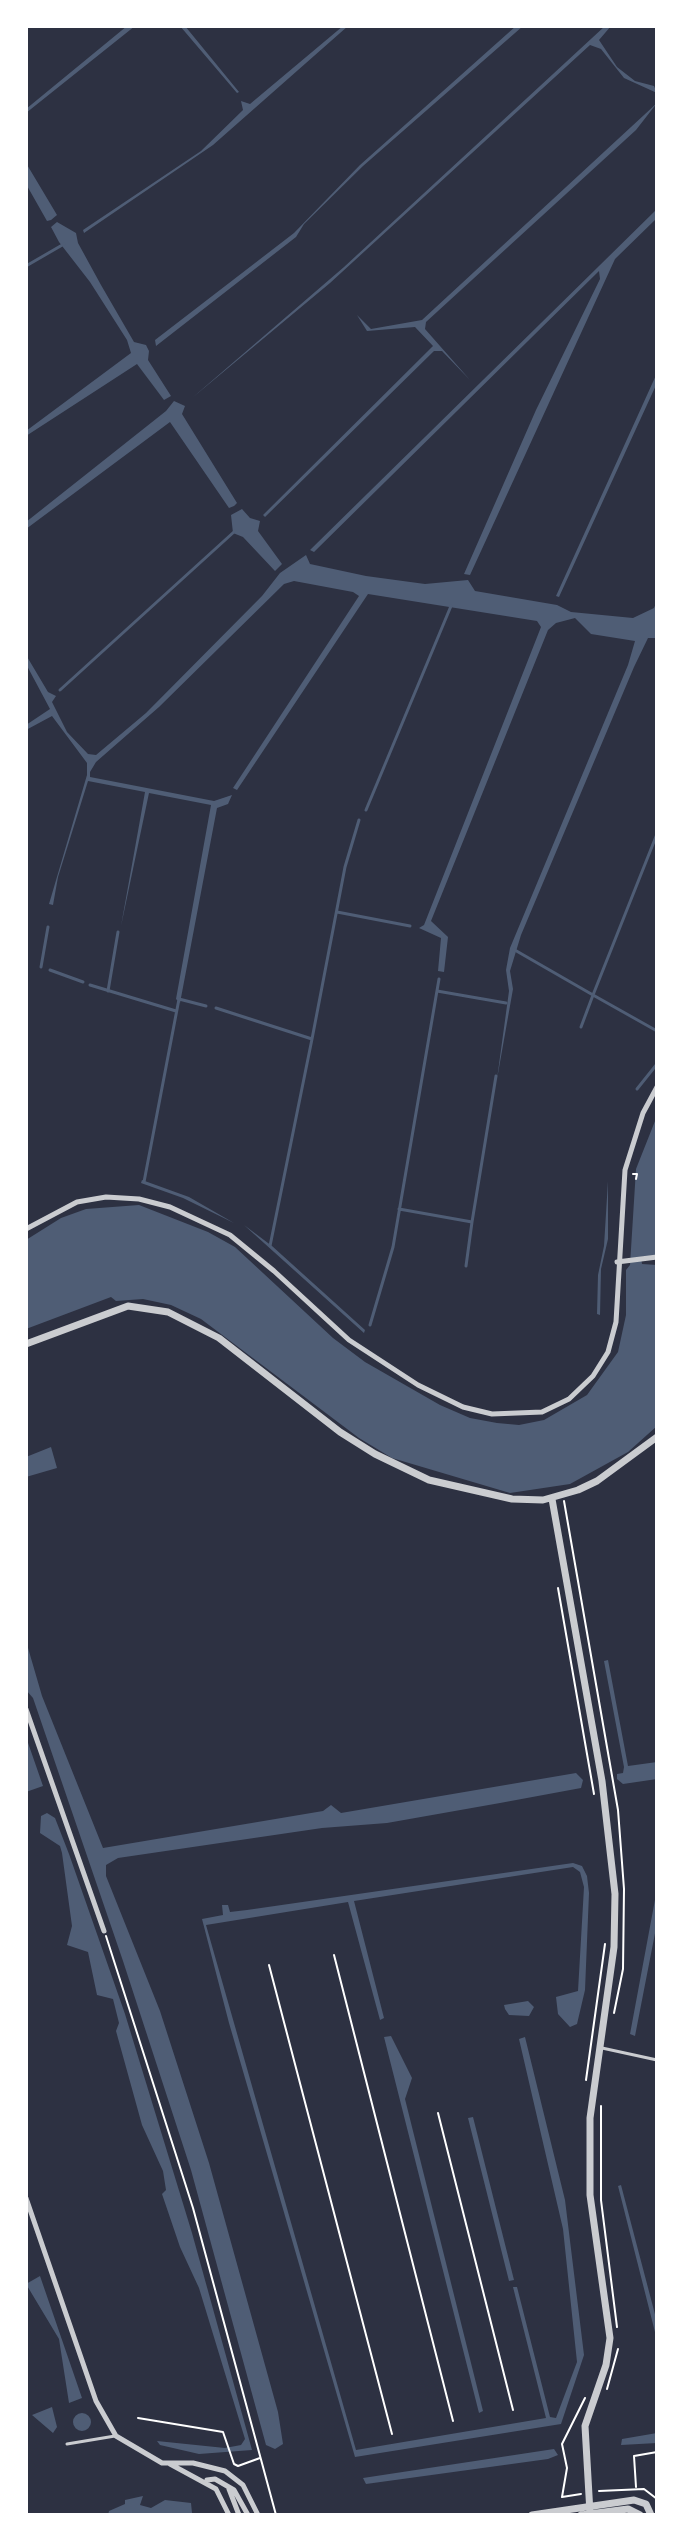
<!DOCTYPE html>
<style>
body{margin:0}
#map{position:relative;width:683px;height:2541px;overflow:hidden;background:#2d3142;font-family:Mulish,sans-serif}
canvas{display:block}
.frame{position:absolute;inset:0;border:28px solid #fff;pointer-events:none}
</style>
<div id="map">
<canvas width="683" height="2541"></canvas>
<div class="frame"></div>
</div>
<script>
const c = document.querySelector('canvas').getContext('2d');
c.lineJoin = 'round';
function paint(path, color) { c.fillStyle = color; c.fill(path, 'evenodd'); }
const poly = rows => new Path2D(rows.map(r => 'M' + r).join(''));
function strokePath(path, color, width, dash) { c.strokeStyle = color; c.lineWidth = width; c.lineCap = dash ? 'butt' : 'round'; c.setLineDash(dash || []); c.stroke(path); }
paint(poly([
 [127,26,135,26,26,113,26,109],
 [180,26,185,26,239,92,237,93],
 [343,26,348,26,213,145,84,233,83,230,201,151,243,110,241,101,250,104],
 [516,26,523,26,363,166,304,224,296,237,156,346,155,340,294,233,360,165],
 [605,26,611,26,599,40,617,67,635,81,654,86,657,93,624,78,601,49,590,45,330,283,192,398,344,267],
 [657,103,636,130,426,322,425,329,470,380,442,351,434,351,265,517,263,515,433,346,415,327,367,331,357,315,371,329,422,320],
 [26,163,57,215,51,220,47,221,26,184],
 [657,209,657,218,615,259,470,575,464,574,536,410,600,279,599,271,314,552,310,550],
 [57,222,76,233,78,243,101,285,134,342,146,345,149,351,148,360,171,396,164,400,137,364,26,436,26,431,131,353,127,340,90,282,59,242,51,227],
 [657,373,657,383,559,597,556,596],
 [174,401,185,406,182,414,237,503,234,506,229,508,170,422,26,529,26,522,166,411],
 [242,509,250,518,260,521,258,531,282,564,275,571,243,537,233,533,231,515],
 [306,555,310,564,366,576,425,584,468,580,475,591,557,605,571,612,633,618,654,608,657,601,657,638,648,638,634,667,521,935,510,971,513,989,497,1079,509,991,506,970,510,948,628,665,635,641,591,634,575,618,556,623,548,630,431,921,448,937,444,972,438,971,441,938,419,928,424,925,541,627,537,621,368,594,237,790,233,788,359,596,353,592,294,581,284,584,159,707,96,762,90,772,90,777,214,801,232,795,228,804,217,808,180,1003,176,999,211,805,149,793,121,926,145,792,88,781,58,877,53,905,49,904,87,775,87,763,52,716,26,730,26,725,50,709,26,664,26,655,48,692,56,696,52,702,67,732,88,754,96,755,146,713,262,596,280,573],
 [657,1116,657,1255,641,1257,642,1264,657,1265,657,1426,628,1452,570,1484,510,1493,392,1458,359,1438,201,1319,171,1305,143,1299,116,1301,111,1297,26,1329,26,1240,61,1218,86,1209,139,1205,208,1232,235,1247,333,1338,365,1362,440,1405,470,1418,497,1423,519,1425,544,1420,587,1395,618,1352,626,1315,626,1270,630,1265,636,1169],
 [142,1180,189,1197,234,1223,183,1198,141,1183],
 [608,1181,608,1239,601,1269,600,1315,597,1314,598,1275,604,1246],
 [244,1225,272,1246,365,1330,364,1333],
 [51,1447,57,1468,26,1477,26,1457],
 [26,1641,42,1696,103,1848,323,1811,331,1805,341,1813,576,1773,583,1780,581,1788,500,1803,387,1823,322,1828,118,1858,106,1865,106,1876,160,2011,209,2163,278,2412,283,2444,275,2449,266,2445,191,2170,123,1961,33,1698,26,1690],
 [608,1660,628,1766,657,1762,657,1779,623,1784,617,1779,617,1774,623,1773,624,1767,604,1661],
 [26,1737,43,1786,26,1792],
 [47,1813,55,1818,69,1854,125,2014,192,2233,252,2450,199,2454,160,2445,157,2441,225,2448,241,2445,245,2439,199,2288,180,2247,162,2194,166,2190,163,2171,142,2125,116,2031,119,2023,113,1999,97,1995,88,1952,67,1945,72,1926,62,1853,60,1846,40,1833,41,1816],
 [573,1863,582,1866,587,1876,589,1893,585,1990,577,2024,570,2027,558,2014,556,1997,578,1991,584,1887,580,1872,573,1867,354,1901,384,2018,380,2020,348,1902,206,1925,356,2450,546,2418,513,2287,517,2287,550,2417,556,2418,577,2362,563,2229,519,2039,525,2037,565,2200,584,2355,561,2424,355,2457,229,2023,202,1919,223,1915,222,1905,228,1905,230,1912,247,1910],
 [657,1889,657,1923,635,2036,630,2034],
 [528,2001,534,2007,529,2016,509,2015,505,2009,504,2005],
 [391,2036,412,2078,405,2099,483,2411,479,2413,384,2037],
 [473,2117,514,2280,509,2281,468,2118],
 [621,2185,657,2322,657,2340,618,2186],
 [40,2276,82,2398,69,2403,59,2339,26,2284],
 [52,2407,57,2427,53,2433,32,2415],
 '73 2422a9 9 0 1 1 18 0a9 9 0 1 1-18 0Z',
 [657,2433,657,2443,621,2445,622,2439],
 [554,2449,558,2455,548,2459,366,2484,363,2478],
 [143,2496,140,2505,151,2508,165,2500,191,2503,192,2513,108,2515,109,2511,125,2504,125,2500]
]), '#4f5d75');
strokePath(poly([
 [26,266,64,244],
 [60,690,235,531],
 [366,810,451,606],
 [337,912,410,926],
 [513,949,593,995,657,834],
 [41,967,48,927],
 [50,970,83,982],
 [90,985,176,1011],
 [108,991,118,932],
 [437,991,506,1003],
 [216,1008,312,1039,270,1246],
 [581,1027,593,995,657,1031],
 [312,1039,345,867,359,820],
 [637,1089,657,1064],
 [144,1182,179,999,206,1006],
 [399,1209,472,1222,466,1266],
 [472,1222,496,1076],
 [370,1325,393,1247,439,979]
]), '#4f5d75', 3);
strokePath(poly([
 [633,1174,637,1174,636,1179],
 [564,1501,618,1810,624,1889,623,1969,614,2013],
 [558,1588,594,1794],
 [106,1936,193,2208,276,2515],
 [334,1955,453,2421],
 [269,1965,392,2434],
 [586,2080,605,1944],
 [601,2106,601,2200,617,2327],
 [438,2113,513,2410],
 [607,2389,618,2349],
 [138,2418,223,2432,234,2464,238,2466,260,2458],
 [636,2487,634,2456,657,2452],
 [599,2491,644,2489,657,2499],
 [581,2494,562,2497,567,2468,562,2444,585,2398]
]), '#fff', 2);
strokePath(poly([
 [602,2048,657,2060],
 [67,2444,115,2436]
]), '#caccd0', 3);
strokePath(poly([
 [26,1229,77,1202,106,1197,139,1199,170,1207,230,1235,274,1271,349,1340,418,1385,463,1407,492,1414,542,1412,569,1399,593,1376,608,1352,616,1322,625,1170,643,1113,657,1087],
 [617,1262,657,1257],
 [26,1709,104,1931],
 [26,2198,96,2401,116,2436,162,2463,193,2463,225,2471,243,2485,258,2515],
 [170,2464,216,2489,229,2515],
 [207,2480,215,2479,234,2490,248,2515],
 [229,2489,239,2515]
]), '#caccd0', 5);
strokePath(poly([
 [26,1344,128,1306,168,1312,219,1338,340,1432,375,1454,429,1480,512,1499,543,1500,578,1490,597,1481,657,1437],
 [552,1499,602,1781,615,1894,614,1947,590,2118,590,2195,610,2338,606,2365,585,2426,590,2513],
 [532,2515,634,2500,646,2504,651,2515],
 [581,2515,628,2509,640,2515]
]), '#caccd0', 7);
</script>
